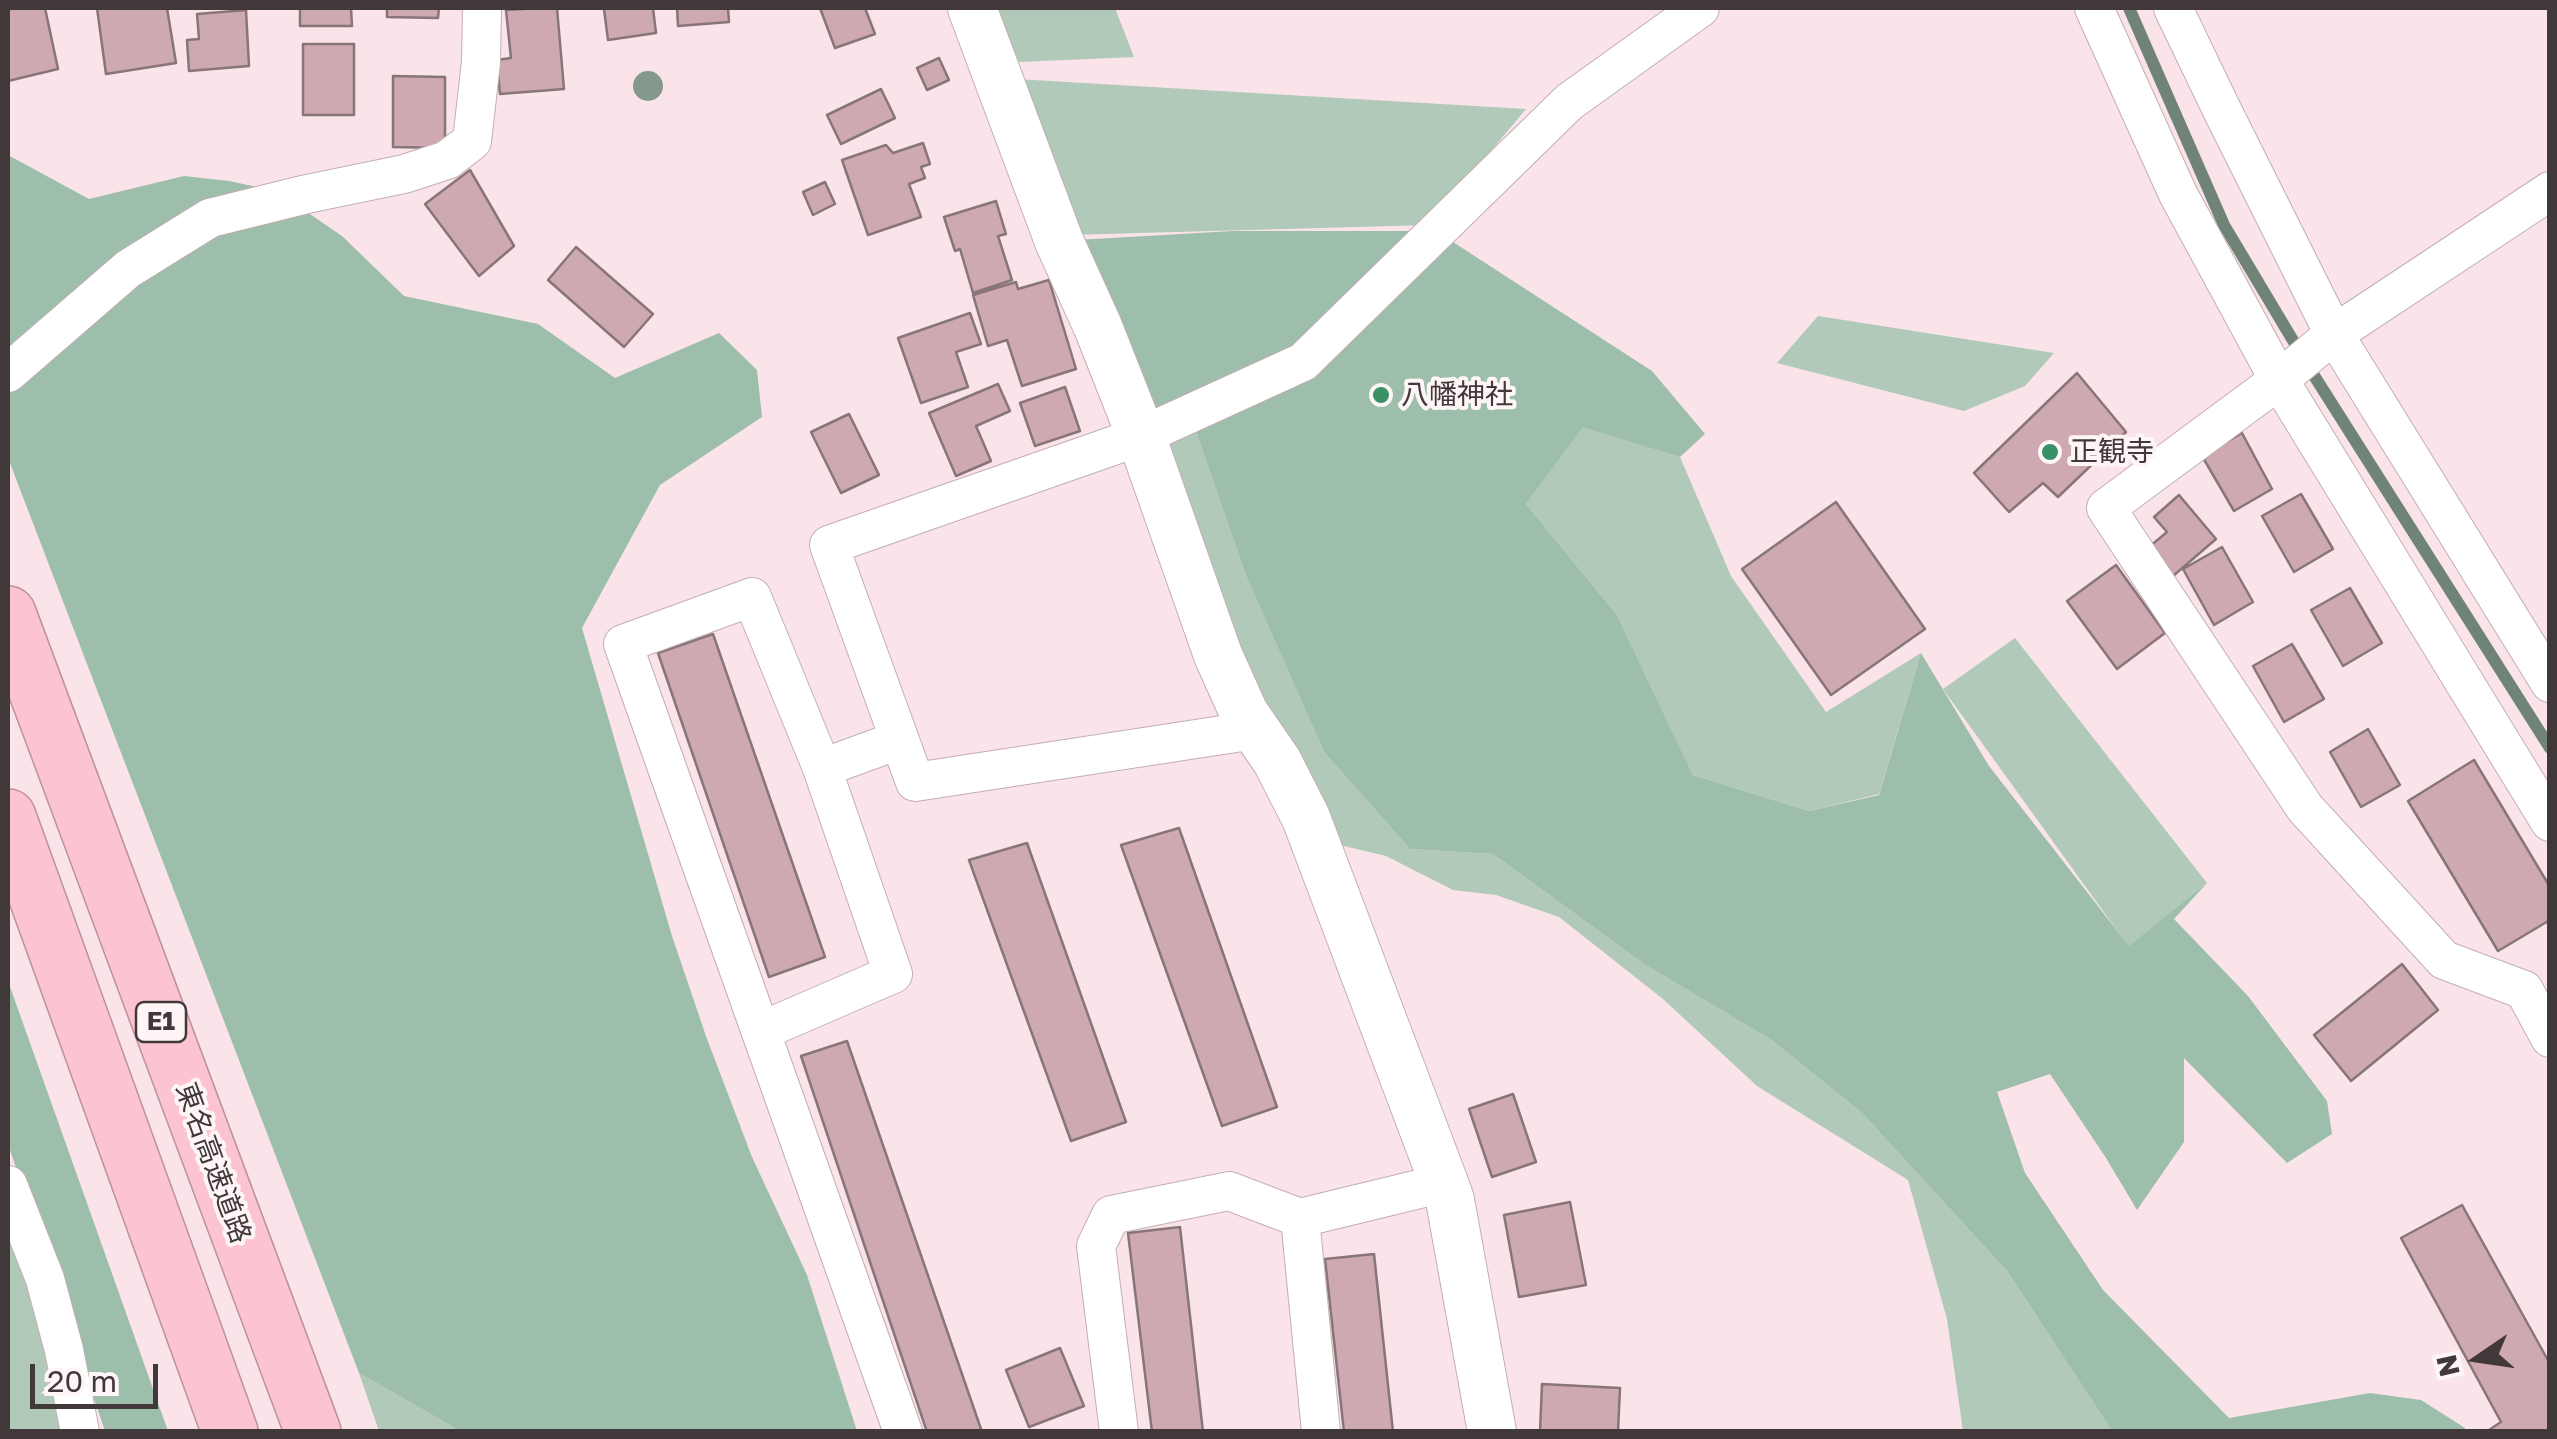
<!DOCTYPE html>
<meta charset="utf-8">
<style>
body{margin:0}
#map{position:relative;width:2557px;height:1439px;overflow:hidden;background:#fae4e9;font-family:"Golos Text",sans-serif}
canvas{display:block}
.frame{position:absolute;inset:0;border:10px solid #41383a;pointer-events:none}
.north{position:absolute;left:2427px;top:1309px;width:100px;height:100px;-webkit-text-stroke:8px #fef5f7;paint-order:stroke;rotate:257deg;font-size:28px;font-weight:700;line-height:40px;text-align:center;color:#41383a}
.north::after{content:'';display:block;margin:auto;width:35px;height:45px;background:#41383a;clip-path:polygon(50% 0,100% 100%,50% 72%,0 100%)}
.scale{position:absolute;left:30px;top:1364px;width:128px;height:45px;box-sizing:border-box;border:5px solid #41383a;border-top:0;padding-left:12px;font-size:30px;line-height:35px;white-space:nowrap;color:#41383a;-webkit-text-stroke:8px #fef5f7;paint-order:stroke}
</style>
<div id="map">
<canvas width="2557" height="1439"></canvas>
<div class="frame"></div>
<div class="north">N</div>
<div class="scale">20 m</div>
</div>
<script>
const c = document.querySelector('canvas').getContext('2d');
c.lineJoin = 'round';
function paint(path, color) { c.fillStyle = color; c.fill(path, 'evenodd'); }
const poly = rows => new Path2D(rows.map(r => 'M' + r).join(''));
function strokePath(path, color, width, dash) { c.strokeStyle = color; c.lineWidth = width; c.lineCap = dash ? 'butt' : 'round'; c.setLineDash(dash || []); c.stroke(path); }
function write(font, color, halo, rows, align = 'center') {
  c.font = font + ' "Golos Text","Noto Sans JP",sans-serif'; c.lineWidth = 8; c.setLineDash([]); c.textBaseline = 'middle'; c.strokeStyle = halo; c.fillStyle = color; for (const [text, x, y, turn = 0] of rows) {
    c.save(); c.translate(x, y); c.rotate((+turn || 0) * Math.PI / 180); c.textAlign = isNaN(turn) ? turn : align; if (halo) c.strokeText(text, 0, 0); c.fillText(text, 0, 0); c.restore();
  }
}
paint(poly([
 [996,8,1115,8,1134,57,1019,62],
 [1016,79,1526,109,1429,225,1068,235],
 [1818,316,2054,353,2025,386,1964,411,1777,363],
 [1190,414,1246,576,1324,752,1410,849,1493,854,1644,964,1773,1041,1862,1113,2007,1271,2112,1431,1963,1431,1947,1319,1908,1180,1757,1086,1663,999,1559,917,1496,895,1453,890,1386,856,1331,843,1289,766,1148,432],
 [1583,426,1680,457,1731,576,1826,712,1921,653,1879,794,1809,811,1693,775,1617,615,1526,504],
 [2015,638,2207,883,2129,947,1943,689],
 [8,1185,91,1431,8,1431],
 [359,1373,460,1431,379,1431]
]), '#b0c9b9');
paint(poly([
 [8,155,89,199,184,176,229,181,276,191,342,236,404,296,538,324,615,378,719,333,757,370,762,417,660,485,582,628,672,936,707,1039,752,1157,807,1275,857,1431,460,1431,359,1373,8,458],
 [1233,231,1436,231,1652,371,1705,434,1680,457,1583,427,1526,504,1617,615,1693,775,1809,811,1879,795,1921,653,1989,766,2129,946,2207,883,2174,919,2248,996,2327,1101,2332,1134,2287,1163,2184,1058,2184,1142,2137,1210,2106,1158,2050,1074,1997,1092,2025,1173,2103,1290,2229,1418,2370,1393,2421,1400,2465,1428,2465,1431,2112,1431,2007,1271,1862,1113,1773,1041,1644,964,1493,854,1410,849,1324,752,1246,576,1190,414,1148,432,1059,241],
 [8,981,168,1431,105,1431,8,1144]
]), '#9dbeaa');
strokePath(poly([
 [2129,8,2224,225,2313,374,2550,748]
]), '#6f8476', 12);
const building = poly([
 [8,8,45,8,58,69,8,81,8,8],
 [97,8,167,8,176,63,106,74,97,8],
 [300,8,351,8,352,26,300,26,300,8],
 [387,8,439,8,438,18,387,17,387,8],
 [539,8,557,8,564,89,500,94,497,60,511,58,506,10,539,8],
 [617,8,653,8,656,33,608,40,604,9,617,8],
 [677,8,728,8,729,22,678,26,677,8],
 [820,8,865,8,875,34,835,48,820,8],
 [246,10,249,66,189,71,187,40,199,39,197,14,246,10],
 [303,44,354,44,354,115,303,115,303,44],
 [939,58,949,80,927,90,917,68,939,58],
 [393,76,445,77,445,148,393,147,393,76],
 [881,89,895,118,841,144,827,115,881,89],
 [923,143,930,164,921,167,925,178,909,184,921,217,868,235,842,160,886,145,893,153,923,143],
 [470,170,514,246,479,276,425,204,470,170],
 [825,182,835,204,813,215,803,192,825,182],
 [996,201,1006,234,998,236,1012,280,973,293,960,249,955,251,944,217,996,201],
 [576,247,653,314,624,347,548,280,576,247],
 [1049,280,1076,369,1022,386,1007,340,988,346,973,295,1016,282,1018,289,1049,280],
 [970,313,981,344,956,352,968,387,921,403,898,338,970,313],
 [2077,373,2126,432,2058,497,2043,483,2009,512,1974,473,2077,373],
 [998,384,1010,411,976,426,991,461,956,476,929,413,998,384],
 [1065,387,1080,431,1035,446,1020,403,1065,387],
 [849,414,879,475,841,493,811,432,849,414],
 [2242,433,2272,489,2234,511,2202,456,2242,433],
 [2301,494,2333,549,2294,572,2262,516,2301,494],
 [2179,495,2216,539,2173,576,2149,547,2167,532,2154,517,2179,495],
 [1836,502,1925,629,1831,695,1742,569,1836,502],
 [2222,547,2253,602,2214,625,2183,569,2222,547],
 [2116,565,2165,633,2117,669,2067,601,2116,565],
 [2350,588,2382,643,2343,666,2311,610,2350,588],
 [713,634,825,957,769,977,658,653,713,634],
 [2292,644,2324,699,2284,722,2253,666,2292,644],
 [2368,729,2400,785,2361,807,2330,752,2368,729],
 [2474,760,2550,887,2550,920,2498,951,2408,801,2474,760],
 [1179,828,1277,1107,1222,1126,1121,845,1179,828],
 [1027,843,1126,1122,1071,1141,969,860,1027,843],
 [2402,964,2438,1010,2351,1081,2314,1035,2402,964],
 [847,1041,982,1432,927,1432,801,1056,847,1041],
 [1513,1094,1536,1162,1492,1177,1469,1109,1513,1094],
 [1570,1202,1586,1285,1519,1297,1504,1215,1570,1202],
 [2462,1205,2550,1364,2550,1432,2486,1432,2501,1422,2401,1238,2462,1205],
 [1180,1227,1203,1432,1152,1432,1128,1233,1180,1227],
 [1374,1254,1393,1432,1344,1432,1325,1259,1374,1254],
 [1060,1348,1084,1406,1029,1427,1006,1370,1060,1348],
 [1542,1384,1620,1388,1618,1432,1540,1432,1542,1384]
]);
paint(building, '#cfa9b1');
strokePath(building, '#887579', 2.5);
const minor = poly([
 [2094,8,2178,194,2279,380,2550,822],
 [2173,8,2221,108,2334,334,2550,683],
 [2550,191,2334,334,2279,380,2106,508,2305,808,2444,960,2524,990,2550,1038],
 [8,373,128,269,210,218,307,194,404,174,447,160,472,141,481,62,482,8],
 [1255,730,915,782,829,545,1141,436,1303,362,1569,102,1700,8],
 [899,740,822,768,752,597,623,644,903,1432],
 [761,1031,893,974,822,768],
 [8,1185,45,1279,64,1350,80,1432],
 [1300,1218,1444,1183],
 [1119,1432,1096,1246,1111,1215,1229,1191,1300,1218,1321,1432]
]);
const tertiary = poly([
 [972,8,1059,241,1098,327,1141,436,1218,655,1244,713,1277,761,1306,818,1444,1183,1450,1200,1492,1432]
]);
const motorway = poly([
 [8,614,313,1432],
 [8,817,230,1432]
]);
strokePath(minor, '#c3aeb2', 40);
strokePath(tertiary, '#c3aeb2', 50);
strokePath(motorway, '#bb929c', 58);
strokePath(minor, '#fff', 38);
strokePath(tertiary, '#fff', 48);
strokePath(motorway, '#fcc3d0', 55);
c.fillStyle = '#84998c';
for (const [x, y] of [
 [648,86]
]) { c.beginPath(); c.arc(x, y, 15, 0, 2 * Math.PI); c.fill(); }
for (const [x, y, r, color] of [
 [1381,395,10,"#3a9165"],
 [2050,452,10,"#3a9165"]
]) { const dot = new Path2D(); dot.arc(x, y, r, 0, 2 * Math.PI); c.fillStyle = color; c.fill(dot); strokePath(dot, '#fef5f7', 4); }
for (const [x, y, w] of [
 [161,1022,50]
]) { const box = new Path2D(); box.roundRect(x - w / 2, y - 20, w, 40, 8); c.fillStyle = '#fef5f7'; c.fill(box); strokePath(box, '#41383a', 2.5); }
write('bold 25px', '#41383a', null, [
 ["E1",161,1022]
]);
write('28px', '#41383a', '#fef5f7', [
 ["八幡神社",1401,395],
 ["正観寺",2070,452]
], 'left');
write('28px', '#41383a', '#fef5f7', [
 ["東名高速道路",213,1163,70]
]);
</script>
